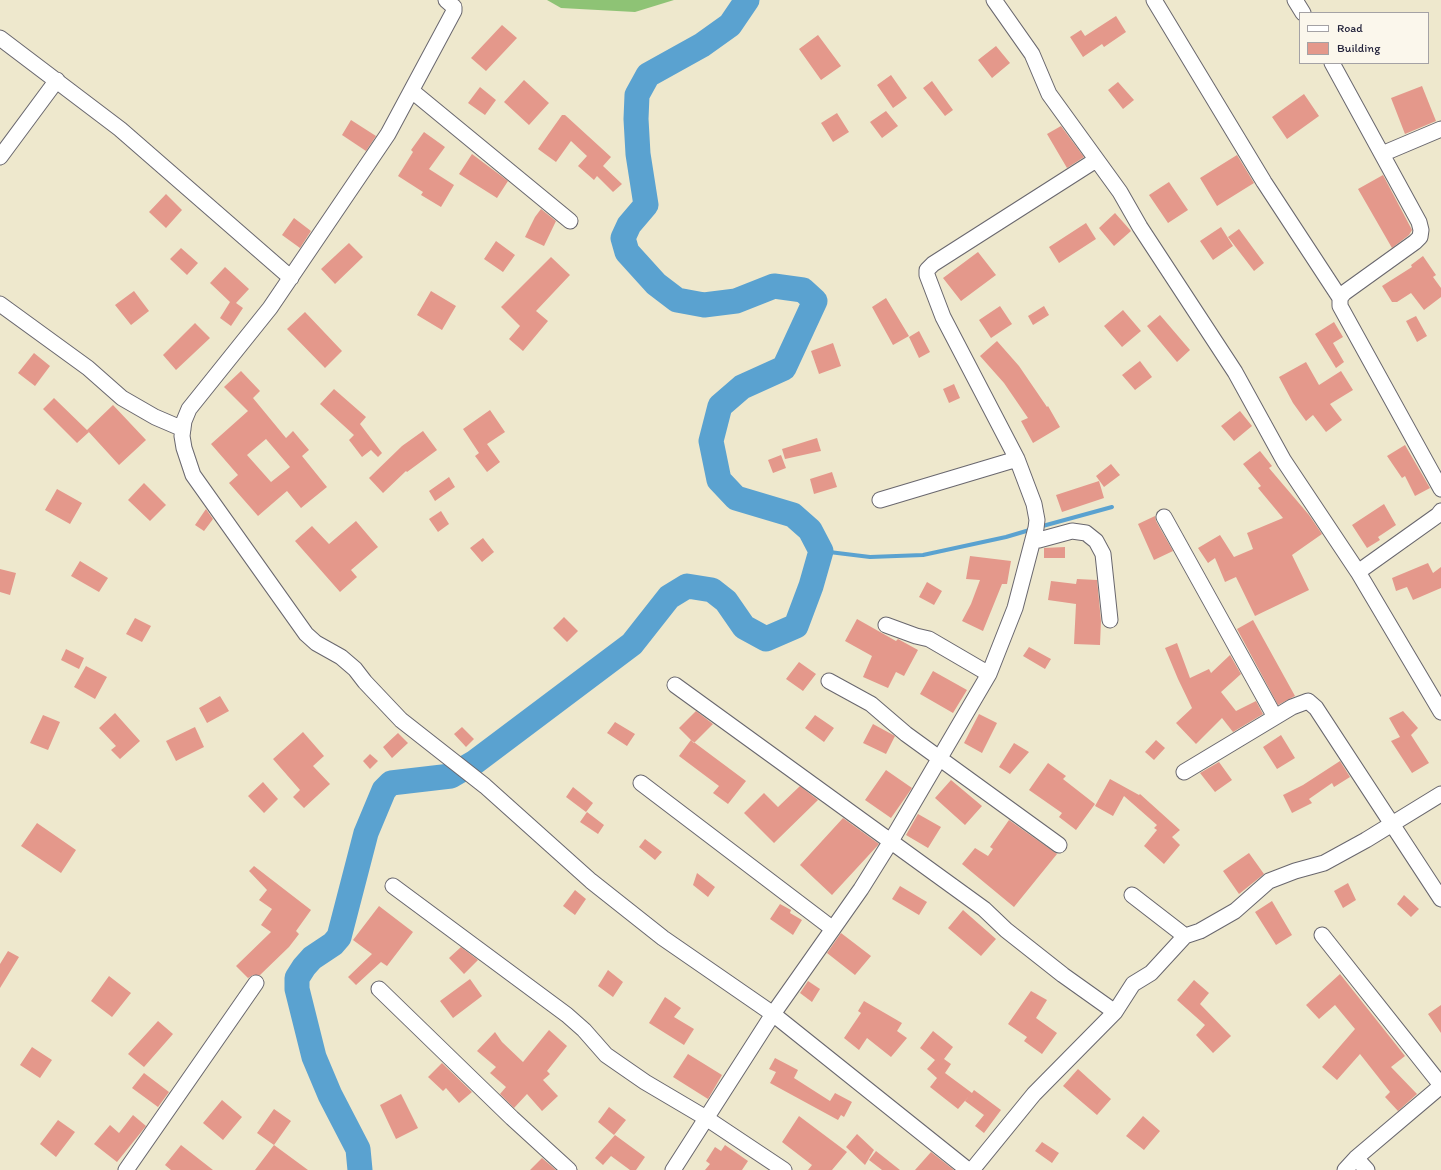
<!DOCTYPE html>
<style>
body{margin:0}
#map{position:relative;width:1441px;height:1170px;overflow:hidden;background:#eee8cd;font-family:Itim,sans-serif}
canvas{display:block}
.legend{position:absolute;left:1299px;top:12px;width:130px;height:52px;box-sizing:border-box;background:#fbf7ec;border:1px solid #a4a2a5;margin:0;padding:5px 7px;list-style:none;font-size:12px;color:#22223b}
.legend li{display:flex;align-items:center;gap:8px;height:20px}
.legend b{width:20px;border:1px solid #a4a2a5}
</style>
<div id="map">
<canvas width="1441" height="1170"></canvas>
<ul class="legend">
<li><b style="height:5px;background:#fff"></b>Road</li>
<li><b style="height:11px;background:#e4988b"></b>Building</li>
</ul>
</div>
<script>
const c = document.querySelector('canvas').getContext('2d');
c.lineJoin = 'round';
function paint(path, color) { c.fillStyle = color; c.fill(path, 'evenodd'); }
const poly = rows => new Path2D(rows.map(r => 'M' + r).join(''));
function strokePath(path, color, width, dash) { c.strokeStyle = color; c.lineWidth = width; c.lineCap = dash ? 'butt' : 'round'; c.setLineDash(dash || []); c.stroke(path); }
paint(poly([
 [547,0,674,0,635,12,561,8]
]), '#8ec375');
strokePath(poly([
 [1039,527,1112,507],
 [821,551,870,557,923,555,1006,537,1033,529]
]), '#5aa2d0', 4);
strokePath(poly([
 [360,1170,358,1149,330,1095,314,1057,297,989,297,978,304,967,312,958,333,944,339,937,366,833,384,790,391,783,451,776,475,762,632,644,669,597,687,586,712,590,726,601,744,627,766,639,796,626,811,586,821,551,810,530,793,515,736,498,719,480,711,441,720,406,742,387,784,368,815,301,803,290,774,286,736,301,704,305,677,300,656,284,627,252,623,238,629,225,646,205,638,154,636,119,637,95,648,75,702,45,730,25,747,0]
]), '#5aa2d0', 25);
paint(poly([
 [1116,16,1126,32,1104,47,1102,44,1083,57,1070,37,1081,30,1085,36],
 [502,25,517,38,486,71,471,58],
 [818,35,841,66,821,80,799,49],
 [996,46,1010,63,992,78,978,60],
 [891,75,907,98,893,108,877,85],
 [524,80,549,103,529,125,504,102],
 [932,81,953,110,945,116,923,88],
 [1118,82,1134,100,1123,109,1108,90],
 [1422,86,1436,121,1405,134,1391,98],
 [480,87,496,100,485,115,468,103],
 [1304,94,1319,116,1287,139,1272,117],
 [886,111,898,126,882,138,870,122],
 [837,113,849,132,833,142,821,123],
 [562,115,565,115,611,157,603,166,622,184,613,192,597,176,594,180,578,166,587,156,571,141,556,162,538,149],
 [351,120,376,136,366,151,342,135],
 [1061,126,1084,157,1067,168,1047,134],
 [424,132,445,147,429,169,454,185,441,207,421,195,423,192,398,176,413,152,411,150],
 [472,154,508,181,497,198,459,174],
 [1237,155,1254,183,1217,206,1200,178],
 [1383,175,1412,230,1409,235,1392,248,1358,189],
 [1169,182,1188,210,1168,223,1149,195],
 [166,194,182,210,166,228,149,212],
 [541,209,556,221,544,246,525,237,535,217],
 [1115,213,1131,231,1114,246,1099,228],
 [294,218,311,231,300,248,282,235],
 [1086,223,1096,239,1059,263,1049,247],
 [1221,227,1233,246,1213,260,1200,241],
 [1239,229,1264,263,1254,271,1228,237],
 [496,241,515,255,503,272,484,259],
 [349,243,363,257,335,284,321,269],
 [181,248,198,263,187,275,170,259],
 [978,252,996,275,961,301,943,278],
 [1423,256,1436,275,1433,277,1441,288,1441,297,1424,310,1411,293,1397,302,1392,302,1382,286,1412,267,1411,265],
 [551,257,570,275,536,311,548,321,523,351,509,339,520,326,501,307],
 [225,267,249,289,236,303,243,308,231,326,220,318,230,302,210,283],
 [134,291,149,311,131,325,115,305],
 [431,291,456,306,442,330,417,315],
 [886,298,909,336,893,345,872,307],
 [1000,306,1012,324,991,338,979,320],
 [1044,306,1049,315,1033,325,1028,316],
 [1123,310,1141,331,1122,347,1104,326],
 [305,312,342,351,325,368,287,329],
 [1160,315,1190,350,1177,362,1147,326],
 [1416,316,1427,336,1417,342,1406,321],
 [1334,322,1343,337,1333,343,1344,362,1336,368,1315,334],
 [195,323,210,338,176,370,163,355],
 [919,331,930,352,919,358,909,337],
 [997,341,1019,366,1047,407,1048,406,1060,427,1033,443,1021,421,1028,418,1004,383,980,356],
 [833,343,841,366,819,374,811,351],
 [34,353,50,366,35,386,18,373],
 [1140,361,1152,377,1135,390,1122,375],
 [1306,362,1319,385,1341,371,1353,390,1330,404,1342,420,1326,432,1313,415,1306,421,1293,403,1279,377],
 [241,371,260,391,253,398,286,438,293,431,309,450,302,456,327,487,301,508,287,491,258,516,229,483,238,475,211,444,248,411,224,387],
 [266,439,290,467,271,482,247,455],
 [954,384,960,398,949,403,943,389],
 [334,389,366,417,360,424,382,453,378,457,371,450,362,457,349,440,354,435,320,404],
 [54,398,89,432,77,443,43,409],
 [113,405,146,440,119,465,87,430],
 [490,410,505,432,487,444,500,462,487,472,475,456,479,453,463,429],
 [1240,411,1252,426,1234,441,1221,426],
 [423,431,437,450,407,472,406,471,383,493,369,478,402,446],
 [817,438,821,451,785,459,782,449],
 [1405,445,1430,488,1415,496,1405,476,1402,478,1387,456],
 [1260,451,1272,466,1269,468,1309,515,1322,534,1292,555,1309,590,1255,616,1236,577,1225,582,1215,558,1208,563,1198,548,1220,535,1234,557,1253,549,1247,533,1283,518,1258,488,1261,486,1243,464],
 [781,455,786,468,773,473,768,460],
 [1111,464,1120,475,1104,487,1096,476],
 [832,472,837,487,814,494,810,479],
 [449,477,455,487,435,501,429,491],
 [1099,481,1104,498,1062,512,1056,495],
 [144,483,166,505,150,521,128,500],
 [57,489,82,503,70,524,45,510],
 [1384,504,1396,525,1378,537,1380,540,1367,548,1352,525],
 [206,509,213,519,204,531,195,525],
 [441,511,449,524,438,532,429,519],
 [1155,516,1156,521,1173,551,1154,560,1138,524],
 [356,521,378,547,351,570,357,577,340,592,295,541,312,526,329,544],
 [483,538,494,552,482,562,470,548],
 [1065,547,1065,558,1044,558,1044,548],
 [970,556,1011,561,1007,584,1002,584,983,631,962,621,971,604,980,580,966,579],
 [80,561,108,578,99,592,71,576],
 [1428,563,1433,573,1441,567,1441,588,1413,600,1407,587,1396,591,1392,578],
 [0,569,16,573,10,595,0,592],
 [1077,579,1097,580,1101,621,1100,645,1074,644,1076,604,1048,600,1051,581,1076,584],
 [927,582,942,591,934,605,919,597],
 [564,617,578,631,567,642,553,628],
 [135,618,151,626,142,642,126,634],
 [857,619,896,641,898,639,918,650,904,676,896,672,888,688,863,677,872,656,845,641],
 [1253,620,1295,696,1278,705,1237,629],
 [1177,643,1190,678,1209,669,1211,673,1230,655,1241,674,1221,692,1236,711,1256,701,1263,714,1233,732,1222,718,1196,744,1176,723,1192,708,1178,679,1165,648],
 [1029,647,1051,659,1045,669,1023,656],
 [66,649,84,658,79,669,61,660],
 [799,662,816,674,803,691,786,679],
 [86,666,107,677,95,699,74,687],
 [933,671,967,690,953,713,920,694],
 [220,696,229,711,207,723,199,708],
 [696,711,713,724,694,743,679,728],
 [1403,711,1418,728,1411,735,1429,763,1412,773,1391,741,1400,737,1389,718],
 [115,713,140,741,120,759,111,750,116,746,99,728],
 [979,714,997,723,982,753,964,743],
 [43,715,60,722,48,750,30,743],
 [815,715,834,728,824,742,805,728],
 [615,722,635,734,627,746,607,733],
 [873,724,895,736,886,754,863,743],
 [195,727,204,747,176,761,166,741],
 [462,727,474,739,466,747,454,734],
 [303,732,324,756,313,766,330,784,304,808,293,797,300,790,273,759],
 [398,733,408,743,392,758,383,747],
 [1281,735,1295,758,1277,769,1263,747],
 [691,740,746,781,728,804,713,793,719,786,679,756],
 [1156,740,1165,748,1154,760,1145,752],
 [1014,743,1029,752,1010,774,999,767],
 [370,754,378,761,370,769,363,761],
 [1340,761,1350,777,1334,787,1332,783,1309,799,1312,803,1292,813,1283,795,1303,785],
 [1219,762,1232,780,1215,792,1200,773],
 [1048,763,1066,776,1063,779,1095,804,1076,830,1059,817,1062,813,1029,790],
 [886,770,912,788,891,818,865,800],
 [1110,779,1139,795,1140,794,1180,830,1172,837,1180,845,1164,864,1144,846,1157,830,1154,828,1157,825,1124,796,1113,816,1095,806],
 [951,780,982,806,965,825,935,798],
 [263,782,278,799,264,813,248,796],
 [800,786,818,800,774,843,744,813,764,793,778,807],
 [573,787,593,803,586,812,566,797],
 [587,812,604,825,598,834,580,822],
 [918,814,941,827,928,848,906,835],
 [843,818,879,844,832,895,800,865],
 [1009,820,1057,854,1014,907,962,864,975,848,988,856,993,849,990,847],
 [37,823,76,850,61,873,21,846],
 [645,839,662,852,655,860,639,847],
 [1249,853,1264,874,1239,894,1223,871],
 [254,866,311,910,296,931,299,934,289,947,260,975,253,975,248,978,236,966,271,932,261,925,272,909,259,900,267,890,249,871],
 [697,873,715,887,708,897,693,885],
 [1348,883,1356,900,1343,908,1334,891],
 [900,886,927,902,919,915,892,899],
 [575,890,586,899,575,915,563,906],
 [1404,895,1419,909,1411,917,1397,904],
 [1272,901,1292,935,1276,945,1255,912],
 [780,904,791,910,790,913,802,920,793,935,770,919],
 [379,906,413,932,387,966,381,962,356,985,348,977,372,954,353,940],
 [963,910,996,939,981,956,948,928],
 [841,933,871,956,855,975,827,953],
 [461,947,478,960,464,974,449,958],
 [8,951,19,957,0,988,0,964],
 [608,970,623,982,613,997,598,986],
 [1340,974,1405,1056,1391,1067,1417,1094,1398,1111,1385,1097,1390,1092,1360,1054,1337,1080,1322,1067,1355,1029,1335,1005,1319,1019,1306,1005],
 [109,976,131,993,112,1017,91,1001],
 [470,979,482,996,453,1018,440,1001],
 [1194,980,1209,993,1200,1004,1231,1036,1213,1053,1196,1035,1205,1025,1177,1000],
 [808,981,820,989,812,1002,800,993],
 [1031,991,1047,1000,1036,1018,1057,1033,1042,1054,1024,1041,1027,1037,1008,1024],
 [665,997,681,1008,674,1017,694,1029,684,1045,649,1023],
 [864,1001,902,1023,897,1031,907,1038,891,1057,867,1038,859,1050,844,1038,861,1013,858,1011],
 [1441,1005,1441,1033,1428,1014],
 [158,1021,173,1034,144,1067,128,1054],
 [549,1030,567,1046,547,1071,550,1074,543,1080,558,1096,542,1111,527,1094,514,1108,500,1094,506,1087,490,1073,496,1067,477,1051,495,1032,502,1042,523,1062],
 [933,1031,953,1047,944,1059,951,1064,945,1073,972,1093,974,1090,1001,1110,984,1133,975,1126,984,1115,965,1101,970,1095,958,1109,930,1087,937,1078,927,1069,935,1060,920,1048],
 [32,1047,52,1060,40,1078,20,1065],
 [688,1054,722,1075,708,1099,673,1077],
 [775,1058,798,1070,794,1078,830,1101,835,1093,852,1102,844,1117,841,1115,838,1120,770,1083,776,1072,769,1069],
 [442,1063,472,1092,459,1103,446,1088,443,1091,428,1077],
 [1078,1069,1111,1099,1097,1115,1063,1086],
 [144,1073,169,1092,158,1107,132,1088],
 [401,1094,418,1128,396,1139,380,1105],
 [222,1100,242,1117,223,1140,203,1123],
 [609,1107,626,1120,614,1135,598,1122],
 [274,1109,291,1121,274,1145,257,1133],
 [133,1115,146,1126,117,1162,94,1144,110,1125,119,1133],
 [799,1116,847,1152,832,1170,808,1170,812,1165,782,1142],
 [1143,1116,1160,1131,1144,1150,1126,1136],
 [58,1120,75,1132,56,1157,40,1144],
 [857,1134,874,1150,865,1165,846,1147],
 [615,1135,645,1157,636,1170,630,1170,611,1156,603,1165,595,1158],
 [1042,1142,1059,1153,1052,1163,1035,1151],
 [181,1145,213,1170,171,1170,165,1165],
 [274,1145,308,1170,255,1170],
 [725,1145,748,1161,742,1170,705,1170,710,1164,706,1161,715,1147,721,1151],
 [876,1151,900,1170,882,1170,869,1160],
 [931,1152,954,1170,915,1170],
 [542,1158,556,1170,530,1170]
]), '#e4988b');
const minor = poly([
 [446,0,454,7,454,11,388,134,270,308,189,409,184,421,182,436,184,448,193,475,306,634,316,643,341,657,355,669,365,682,401,720,485,786,591,881,663,938,773,1014,968,1170],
 [994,0,1032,54,1049,94,1120,192,1140,227,1235,372,1284,461,1358,572,1441,712],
 [1154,0,1264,182,1340,298,1340,306,1441,489],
 [1295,0,1303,13],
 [0,38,120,129,291,278],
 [1332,63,1419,222,1421,230,1420,237,1415,242,1344,293,1340,298],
 [412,91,570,221],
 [1382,154,1441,129],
 [0,157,57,80],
 [0,304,88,368,122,398,155,417,183,429],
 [880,500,1017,459],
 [1164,517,1275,717],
 [1033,539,1039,540,1072,531,1086,533,1096,541,1103,554,1110,620],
 [1358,572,1438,515,1441,511],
 [886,625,916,636,929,639,989,674],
 [829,681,871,704,906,734,1059,845],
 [675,685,984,909,1006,930,1063,975,1115,1012],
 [1184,772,1292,707,1308,701,1316,708,1441,899],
 [641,783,833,929],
 [393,886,567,1015,584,1030,606,1055,645,1082,706,1118,784,1170],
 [1132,895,1185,936],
 [1322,935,1441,1085],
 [379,989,512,1118,569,1170],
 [1356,1158,1367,1170],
 [126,1170,256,983],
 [673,1170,773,1014,861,889,891,841,989,674,1015,608,1036,528,1037,520,1034,504,1017,459,943,317,927,275,927,270,933,264,1096,160],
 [972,1170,1034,1094,1115,1012,1133,984,1151,973,1185,936,1200,931,1235,911,1269,881,1295,871,1324,863,1366,840,1441,794],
 [1345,1170,1356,1158,1441,1086]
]);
strokePath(minor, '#69676e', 17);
strokePath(minor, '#fff', 15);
</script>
